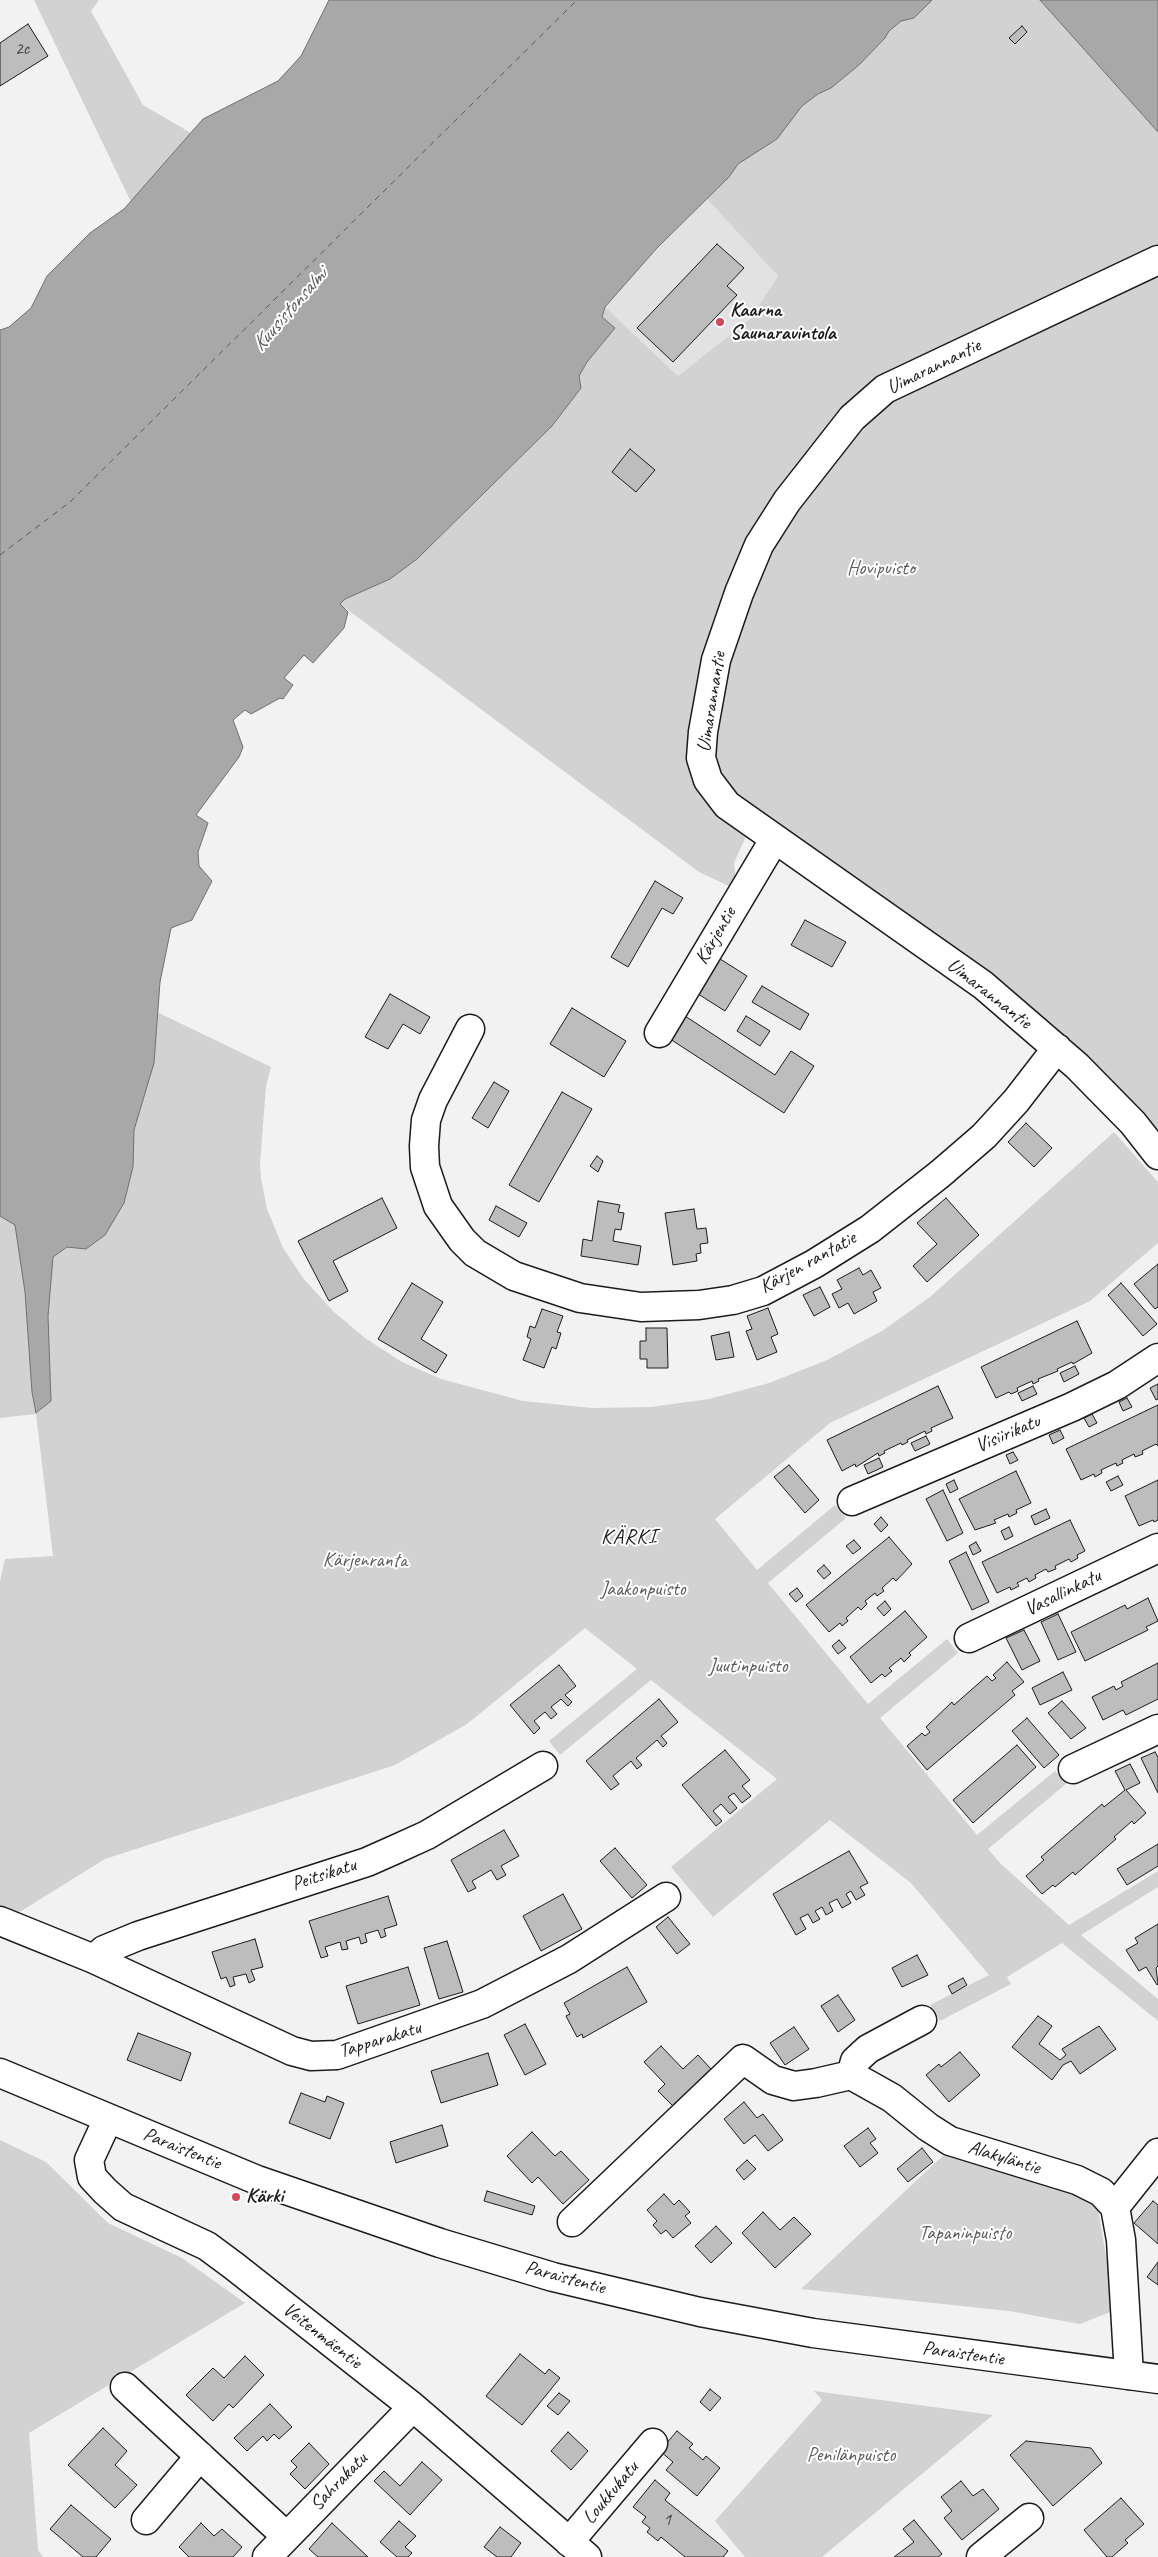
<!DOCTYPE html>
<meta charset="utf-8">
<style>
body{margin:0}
canvas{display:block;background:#f2f2f2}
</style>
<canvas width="1158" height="2557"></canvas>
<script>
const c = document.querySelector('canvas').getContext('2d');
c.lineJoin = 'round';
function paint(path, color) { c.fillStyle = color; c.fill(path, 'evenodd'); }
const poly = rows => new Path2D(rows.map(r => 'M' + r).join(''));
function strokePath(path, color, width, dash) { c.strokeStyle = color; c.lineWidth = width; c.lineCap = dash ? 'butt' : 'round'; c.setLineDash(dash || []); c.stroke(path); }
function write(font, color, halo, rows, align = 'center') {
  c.font = font + ' Caveat,sans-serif'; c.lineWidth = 4; c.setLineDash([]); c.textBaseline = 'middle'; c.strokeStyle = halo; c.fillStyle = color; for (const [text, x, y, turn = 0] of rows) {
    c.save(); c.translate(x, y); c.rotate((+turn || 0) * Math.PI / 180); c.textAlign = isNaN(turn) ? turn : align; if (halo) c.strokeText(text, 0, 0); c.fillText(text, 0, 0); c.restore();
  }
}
paint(poly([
 [707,199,778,276,750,319,678,376,605,307,657,248]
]), '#e2e2e2');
paint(poly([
 [34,0,99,0,91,11,143,105,191,133,131,202],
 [932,0,1040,0,1158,132,1158,1141,1053,1025,1038,1018,747,834,734,863,736,882,733,888,699,872,340,604,345,599,390,579,417,559,552,426,581,388,579,376,587,362,614,327,602,317,605,307,678,376,750,319,778,276,707,199,738,164,777,139,802,106,859,65,885,38,888,31,901,21,914,18],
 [158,997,157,1012,271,1067,266,1086,260,1164,261,1178,267,1209,283,1248,303,1278,333,1311,365,1338,402,1362,441,1379,523,1401,592,1408,651,1407,709,1399,769,1383,827,1360,882,1331,930,1297,1114,1132,1158,1182,1158,1243,1090,1301,830,1423,715,1519,757,1570,835,1505,846,1518,768,1583,868,1704,947,1639,958,1653,880,1718,977,1835,1055,1771,1067,1783,988,1849,1001,1864,1069,1925,1158,1871,1158,1887,1081,1935,1158,1999,1158,2021,1062,1943,1007,1977,1011,1984,940,2021,930,2005,989,1975,911,1883,830,1820,713,1917,671,1867,777,1779,651,1680,560,1755,549,1741,637,1669,585,1628,467,1724,395,1765,105,1859,18,1913,0,1906,0,1581,5,1559,53,1556,36,1414,0,1418,0,1106,25,1292,32,1392,37,1413,51,1401,48,1316,50,1278,36,1171],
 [0,2140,46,2162,108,2223,182,2258,245,2303,29,2433,38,2550,43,2557,0,2557],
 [950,2149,1072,2188,1098,2209,1115,2310,1080,2324,1009,2311,801,2289],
 [814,2391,993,2415,822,2557,745,2557,715,2521,822,2400]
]), '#d2d2d2');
const water = poly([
 [329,0,932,0,914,18,901,21,889,31,885,38,859,65,831,88,818,94,802,106,777,139,738,164,729,177,657,248,605,307,602,317,615,328,587,362,579,376,581,388,552,426,417,559,390,579,345,599,340,604,348,612,344,628,313,663,304,655,284,678,293,685,283,699,280,698,251,714,245,710,233,720,243,747,239,757,196,815,208,823,198,852,199,866,212,881,192,920,171,928,160,982,154,1063,134,1130,133,1167,124,1203,105,1235,86,1249,67,1247,53,1257,48,1316,51,1401,36,1413,32,1392,25,1292,15,1225,0,1216,0,330,9,327,31,308,47,276,90,233,124,209,203,119,278,81,301,56,329,0],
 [1040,0,1158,0,1158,132,1040,0]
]);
paint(water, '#a8a8a8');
strokePath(water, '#707070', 1);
strokePath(poly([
 [0,555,70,502,577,0]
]), '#5b5b5b', 1, [6, 5]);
const building = poly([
 [28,24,48,56,0,86,0,43,28,24],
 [1022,26,1027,32,1015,44,1009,38,1022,26],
 [717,244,744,268,727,286,737,295,673,362,637,328,717,244],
 [630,449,655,470,636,492,612,472,630,449],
 [655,881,683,898,673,914,662,908,628,967,611,957,655,881],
 [805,920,846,942,832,967,791,945,805,920],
 [717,957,747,976,725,1011,695,992,717,957],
 [762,986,809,1014,800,1030,752,1002,762,986],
 [390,994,430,1017,420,1034,403,1024,388,1049,365,1037,390,994],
 [572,1008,626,1041,604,1077,550,1044,572,1008],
 [682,1014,775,1075,791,1051,814,1066,784,1113,667,1037,682,1014],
 [746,1016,770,1031,760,1046,737,1031,746,1016],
 [494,1082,509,1091,488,1128,472,1118,494,1082],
 [562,1092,592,1109,539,1202,509,1185,562,1092],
 [1026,1123,1052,1148,1034,1167,1008,1142,1026,1123],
 [597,1156,603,1161,598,1172,590,1166,597,1156],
 [382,1198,397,1228,333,1261,348,1291,329,1301,298,1241,382,1198],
 [946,1198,979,1235,927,1282,913,1266,937,1244,917,1223,946,1198],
 [598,1201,620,1205,618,1212,624,1213,621,1230,615,1229,613,1241,641,1246,638,1265,581,1256,583,1239,592,1241,598,1201],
 [496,1206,527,1223,519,1237,489,1220,496,1206],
 [694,1209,697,1229,706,1228,708,1243,700,1244,701,1253,696,1254,697,1261,673,1265,665,1213,694,1209],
 [1158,1264,1158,1307,1155,1309,1134,1284,1158,1264],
 [859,1268,863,1275,871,1270,881,1288,873,1292,877,1301,854,1314,848,1303,839,1308,832,1294,842,1289,837,1280,859,1268],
 [412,1283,443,1302,421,1339,447,1355,436,1373,378,1339,412,1283],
 [1121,1283,1157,1324,1143,1336,1108,1295,1121,1283],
 [820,1287,830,1307,814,1316,803,1295,820,1287],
 [768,1308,778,1334,771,1337,777,1352,757,1360,746,1331,752,1329,747,1316,768,1308],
 [542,1309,563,1316,557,1332,561,1333,556,1349,552,1347,544,1368,523,1360,531,1339,527,1337,530,1326,535,1328,542,1309],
 [1077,1321,1092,1353,1073,1364,1072,1362,1057,1369,1058,1371,1038,1379,1039,1381,1033,1384,1032,1381,1017,1388,1018,1391,1011,1394,1009,1392,996,1398,981,1367,1077,1321],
 [646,1328,667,1328,668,1368,647,1368,647,1359,640,1359,640,1341,646,1341,646,1328],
 [729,1332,734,1357,716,1360,711,1336,729,1332],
 [1075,1366,1079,1374,1064,1382,1060,1373,1075,1366],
 [1158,1384,1158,1399,1156,1400,1150,1388,1158,1384],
 [938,1386,953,1418,931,1428,932,1431,926,1434,925,1431,907,1440,908,1442,902,1445,901,1443,884,1451,885,1453,879,1456,878,1453,856,1467,855,1464,842,1471,827,1440,938,1386],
 [1033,1386,1037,1394,1022,1401,1018,1393,1033,1386],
 [1127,1398,1132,1407,1123,1411,1119,1402,1127,1398],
 [1158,1405,1158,1446,1156,1444,1142,1451,1143,1454,1135,1457,1134,1454,1122,1460,1123,1463,1117,1466,1116,1463,1101,1470,1102,1473,1095,1477,1094,1474,1081,1480,1066,1449,1158,1405],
 [1092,1414,1097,1423,1089,1427,1084,1418,1092,1414],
 [1060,1430,1064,1438,1053,1444,1049,1435,1060,1430],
 [926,1436,930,1444,915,1451,911,1443,926,1436],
 [1013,1452,1018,1460,1010,1464,1006,1455,1013,1452],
 [879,1458,883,1467,868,1474,864,1465,879,1458],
 [789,1465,819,1500,805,1513,774,1477,789,1465],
 [1016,1471,1031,1503,1016,1510,1017,1513,1009,1517,1008,1514,994,1520,996,1523,975,1530,959,1499,1016,1471],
 [1118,1476,1123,1485,1111,1491,1106,1482,1118,1476],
 [954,1480,958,1489,950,1493,946,1484,954,1480],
 [1158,1480,1158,1520,1154,1522,1153,1520,1139,1526,1125,1496,1158,1480],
 [943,1490,963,1533,947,1541,926,1499,943,1490],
 [1046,1509,1050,1518,1035,1525,1031,1516,1046,1509],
 [881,1517,888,1525,881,1532,874,1524,881,1517],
 [1070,1520,1085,1551,1077,1555,1078,1558,1071,1562,1069,1559,1055,1566,1056,1569,1048,1572,1046,1569,1035,1575,1036,1578,1029,1582,1027,1578,1017,1583,1019,1586,1011,1590,1010,1587,997,1593,982,1562,1070,1520],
 [1009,1527,1013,1536,1005,1540,1001,1531,1009,1527],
 [889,1537,912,1564,896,1581,893,1578,882,1588,884,1591,877,1596,875,1593,865,1601,867,1604,861,1610,858,1607,846,1618,848,1621,842,1626,840,1623,829,1632,806,1605,889,1537],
 [854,1540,861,1548,853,1554,846,1546,854,1540],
 [976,1542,981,1551,973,1555,969,1546,976,1542],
 [966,1552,989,1602,972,1610,949,1561,966,1552],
 [824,1565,831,1573,824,1579,817,1571,824,1565],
 [797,1588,803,1596,796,1602,789,1594,797,1588],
 [1148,1598,1158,1621,1146,1627,1148,1630,1085,1661,1071,1632,1125,1605,1127,1609,1148,1598],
 [885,1601,891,1609,884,1616,877,1608,885,1601],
 [905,1611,927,1637,909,1653,911,1655,904,1662,901,1658,889,1668,892,1671,885,1677,882,1674,871,1683,850,1657,905,1611],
 [1058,1614,1076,1652,1058,1660,1041,1622,1058,1614],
 [1024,1630,1040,1661,1022,1670,1006,1638,1024,1630],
 [839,1640,846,1648,838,1654,832,1646,839,1640],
 [1007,1662,1024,1682,1012,1691,1015,1695,927,1770,907,1746,922,1733,925,1736,930,1732,926,1727,952,1702,954,1705,987,1676,992,1681,996,1678,993,1675,1007,1662],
 [1158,1663,1158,1699,1126,1715,1123,1710,1103,1720,1092,1697,1114,1686,1116,1690,1123,1686,1121,1682,1158,1663],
 [559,1665,576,1686,565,1695,572,1702,568,1706,561,1699,551,1707,557,1714,551,1719,545,1712,534,1721,540,1728,534,1734,510,1705,559,1665],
 [1063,1672,1072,1690,1040,1705,1032,1688,1063,1672],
 [659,1699,678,1722,661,1736,667,1743,663,1747,657,1740,636,1758,642,1765,637,1769,631,1761,613,1776,619,1784,611,1790,586,1761,659,1699],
 [1062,1701,1086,1728,1071,1739,1048,1713,1062,1701],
 [1027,1718,1059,1755,1044,1768,1012,1731,1027,1718],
 [1017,1745,1036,1767,973,1823,953,1800,1017,1745],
 [725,1750,750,1780,742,1786,751,1796,742,1803,734,1793,728,1797,737,1808,730,1814,721,1804,713,1811,722,1821,716,1826,682,1785,725,1750],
 [1155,1752,1158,1757,1158,1793,1141,1758,1155,1752],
 [1130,1764,1140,1783,1126,1790,1146,1813,1134,1824,1132,1821,1114,1837,1116,1839,1075,1875,1073,1872,1055,1887,1053,1885,1042,1894,1026,1876,1044,1860,1041,1857,1102,1804,1104,1807,1125,1790,1115,1771,1130,1764],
 [504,1830,519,1856,501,1866,506,1875,497,1880,491,1870,472,1881,476,1888,468,1892,451,1860,504,1830],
 [1158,1844,1158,1866,1127,1885,1117,1869,1158,1844],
 [615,1848,647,1885,632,1898,600,1861,615,1848],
 [849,1851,868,1883,860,1887,865,1895,856,1900,851,1891,846,1894,851,1903,842,1908,837,1899,829,1903,833,1911,826,1915,822,1907,815,1911,820,1919,813,1923,808,1914,800,1918,806,1929,796,1935,773,1894,849,1851],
 [563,1894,582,1929,541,1951,523,1916,563,1894],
 [388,1896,397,1925,384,1929,386,1936,381,1938,378,1930,365,1934,367,1942,361,1944,359,1937,346,1941,348,1949,342,1950,340,1942,325,1947,328,1956,321,1958,309,1921,388,1896],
 [668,1917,690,1944,677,1954,656,1927,668,1917],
 [1158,1924,1158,1966,1156,1968,1158,1984,1157,1985,1146,1967,1139,1971,1126,1950,1138,1943,1135,1938,1158,1924],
 [255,1939,263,1967,251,1970,255,1980,249,1983,246,1974,233,1977,235,1985,230,1987,226,1977,221,1979,212,1952,255,1939],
 [447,1941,463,1992,439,1999,424,1948,447,1941],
 [917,1955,928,1975,902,1987,892,1968,917,1955],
 [408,1967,420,2005,358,2024,346,1986,408,1967],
 [627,1967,647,2002,583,2038,582,2034,577,2037,566,2016,570,2014,564,2003,627,1967],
 [963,1978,967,1985,952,1994,948,1986,963,1978],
 [838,1995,855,2020,838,2032,821,2006,838,1995],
 [1038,2016,1052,2026,1039,2044,1060,2060,1066,2055,1062,2049,1099,2026,1116,2049,1080,2074,1071,2061,1063,2065,1052,2080,1012,2047,1038,2016],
 [525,2024,546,2064,525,2075,504,2035,525,2024],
 [794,2027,809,2049,785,2065,770,2043,794,2027],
 [138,2033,191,2053,181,2081,127,2060,138,2033],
 [661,2046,683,2069,698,2055,711,2069,673,2106,658,2091,665,2084,644,2062,661,2046],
 [960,2052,980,2075,949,2102,926,2075,939,2064,941,2067,960,2052],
 [488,2053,498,2085,441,2103,431,2071,488,2053],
 [301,2093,325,2102,327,2096,344,2103,330,2139,289,2123,301,2093],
 [744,2102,757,2118,763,2114,783,2140,768,2151,755,2135,744,2144,724,2119,744,2102],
 [442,2125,448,2146,396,2163,390,2142,442,2125],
 [868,2128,876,2139,870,2143,878,2153,860,2167,844,2146,868,2128],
 [532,2132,555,2156,561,2151,589,2180,563,2204,538,2177,532,2183,507,2156,532,2132],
 [922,2148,933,2162,908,2182,897,2169,922,2148],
 [747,2160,756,2169,744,2180,736,2170,747,2160],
 [487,2191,535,2206,532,2215,484,2201,487,2191],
 [664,2194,674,2205,679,2200,690,2212,685,2216,691,2223,673,2238,666,2230,661,2234,653,2225,657,2221,647,2210,664,2194],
 [1153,2201,1158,2205,1158,2244,1134,2223,1153,2201],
 [763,2212,780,2230,794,2217,811,2234,775,2268,742,2233,763,2212],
 [716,2226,732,2243,711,2263,695,2246,716,2226],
 [1158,2262,1158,2285,1147,2277,1158,2262],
 [520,2354,545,2374,549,2369,560,2378,522,2425,486,2396,520,2354],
 [245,2356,264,2375,233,2408,229,2404,213,2421,186,2395,213,2368,224,2378,245,2356],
 [710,2389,721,2398,710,2411,700,2402,710,2389],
 [559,2393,570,2401,558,2415,547,2406,559,2393],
 [270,2404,292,2427,279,2439,274,2434,267,2441,263,2436,247,2451,234,2438,270,2404],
 [103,2428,127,2451,115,2465,137,2485,115,2508,68,2465,103,2428],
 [677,2431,693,2444,689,2448,703,2460,706,2456,720,2468,697,2496,666,2470,673,2462,660,2451,677,2431],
 [568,2432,588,2451,571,2470,551,2451,568,2432],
 [1026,2441,1091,2448,1102,2463,1053,2506,1010,2455,1026,2441],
 [309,2443,329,2464,305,2489,290,2474,297,2467,291,2461,309,2443],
 [422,2462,442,2480,410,2515,374,2481,384,2471,400,2486,422,2462],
 [655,2480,670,2493,665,2500,728,2551,723,2557,685,2557,661,2537,658,2541,647,2532,650,2528,642,2522,646,2517,633,2507,655,2480],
 [961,2481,973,2496,983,2489,999,2509,962,2540,944,2518,952,2511,941,2497,961,2481],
 [1121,2498,1144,2524,1125,2540,1128,2543,1112,2557,1107,2557,1084,2530,1121,2498],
 [71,2505,111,2539,96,2557,83,2557,50,2529,71,2505],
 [914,2520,942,2554,938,2557,894,2557,914,2542,903,2529,914,2520],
 [399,2521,416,2536,405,2547,412,2553,408,2557,397,2557,380,2542,399,2521],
 [201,2523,214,2536,222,2529,242,2547,233,2557,189,2557,179,2547,201,2523],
 [332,2523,368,2557,318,2557,309,2549,332,2523],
 [500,2527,521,2543,511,2557,497,2557,484,2547,500,2527]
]);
paint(building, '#bdbdbd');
strokePath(building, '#1c1c1c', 1);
const minor = poly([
 [1158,260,885,389,852,418,787,501,759,545,739,593,716,660,703,732,701,758,708,780,727,805,983,985,1077,1066,1133,1123,1158,1155],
 [470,1029,433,1100,426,1120,424,1146,425,1167,438,1206,462,1240,475,1253,514,1276,580,1298,641,1307,699,1305,733,1300,763,1291,814,1264,870,1229,940,1174,984,1136,1016,1101,1057,1048],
 [659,1033,774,840],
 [852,1501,1072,1407,1117,1385,1158,1358],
 [969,1638,1158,1548],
 [1073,1769,1158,1729],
 [0,1921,94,1959,292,2051,311,2056,337,2055,482,2004,569,1959,666,1897],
 [94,1959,104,1950,138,1936,367,1862,394,1850,427,1835,543,1766],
 [851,2075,855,2061,868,2049,922,2020],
 [108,2119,89,2160,92,2177,105,2191,123,2207,207,2246,234,2266,413,2407,587,2557],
 [1115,2207,1158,2153],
 [572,2222,743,2059,773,2080,794,2086,816,2083,851,2075,892,2098,928,2127,950,2141,1077,2180,1101,2192,1115,2207,1121,2240,1129,2375],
 [125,2387,286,2536],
 [146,2520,200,2456],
 [569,2542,653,2443],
 [267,2557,413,2407],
 [981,2557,1029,2518]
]);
const major = poly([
 [0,2073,257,2180,440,2243,553,2277,700,2312,813,2333,1158,2379]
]);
strokePath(minor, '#1c1c1c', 31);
strokePath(major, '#1c1c1c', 31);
strokePath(minor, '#fff', 28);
strokePath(major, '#fff', 28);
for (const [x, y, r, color] of [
 [720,322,5,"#d1495b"],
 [236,2197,5,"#d1495b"]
]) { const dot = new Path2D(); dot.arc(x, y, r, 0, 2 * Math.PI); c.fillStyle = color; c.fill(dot); strokePath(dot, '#fff', 2); }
write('18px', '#444', null, [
 ["2c",22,49],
 ["1",667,2520]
]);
write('bold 20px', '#1c1c1c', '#fff', [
 ["Kaarna",730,311],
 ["Saunaravintola",730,334],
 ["Kärki",246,2197]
], 'left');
write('20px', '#1c1c1c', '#fff', [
 ["Uimarannantie",934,367,-26],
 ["Uimarannantie",712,702,-81],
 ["Kärjentie",716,936,-60],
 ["Uimarannantie",989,994,38],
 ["Kärjen rantatie",808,1263,-29],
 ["Visiirikatu",1008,1434,-23],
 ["Vasallinkatu",1063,1593,-26],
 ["Peitsikatu",324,1875,-18],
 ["Tapparakatu",380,2040,-17],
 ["Paraistentie",182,2149,22],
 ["Alakyläntie",1004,2158,17],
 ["Paraistentie",565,2278,15],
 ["Veitenmäentie",322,2336,38],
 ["Paraistentie",963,2354,8],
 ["Sahrakatu",339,2482,-46],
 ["Loukkukatu",611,2493,-50]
]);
write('20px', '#5c5c5c', '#fff', [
 ["Hovipuisto",881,569],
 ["Kärjenranta",365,1561],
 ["Jaakonpuisto",643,1590],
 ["Juutinpuisto",748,1667],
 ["Tapaninpuisto",965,2234],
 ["Penilänpuisto",851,2456]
]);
write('italic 21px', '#5b5b5b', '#fff', [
 ["Kuusistonsalmi",290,310,-49]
]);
c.letterSpacing = '1px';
write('21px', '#1c1c1c', '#fff', [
 ["KÄRKI",629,1537]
]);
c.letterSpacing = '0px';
</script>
